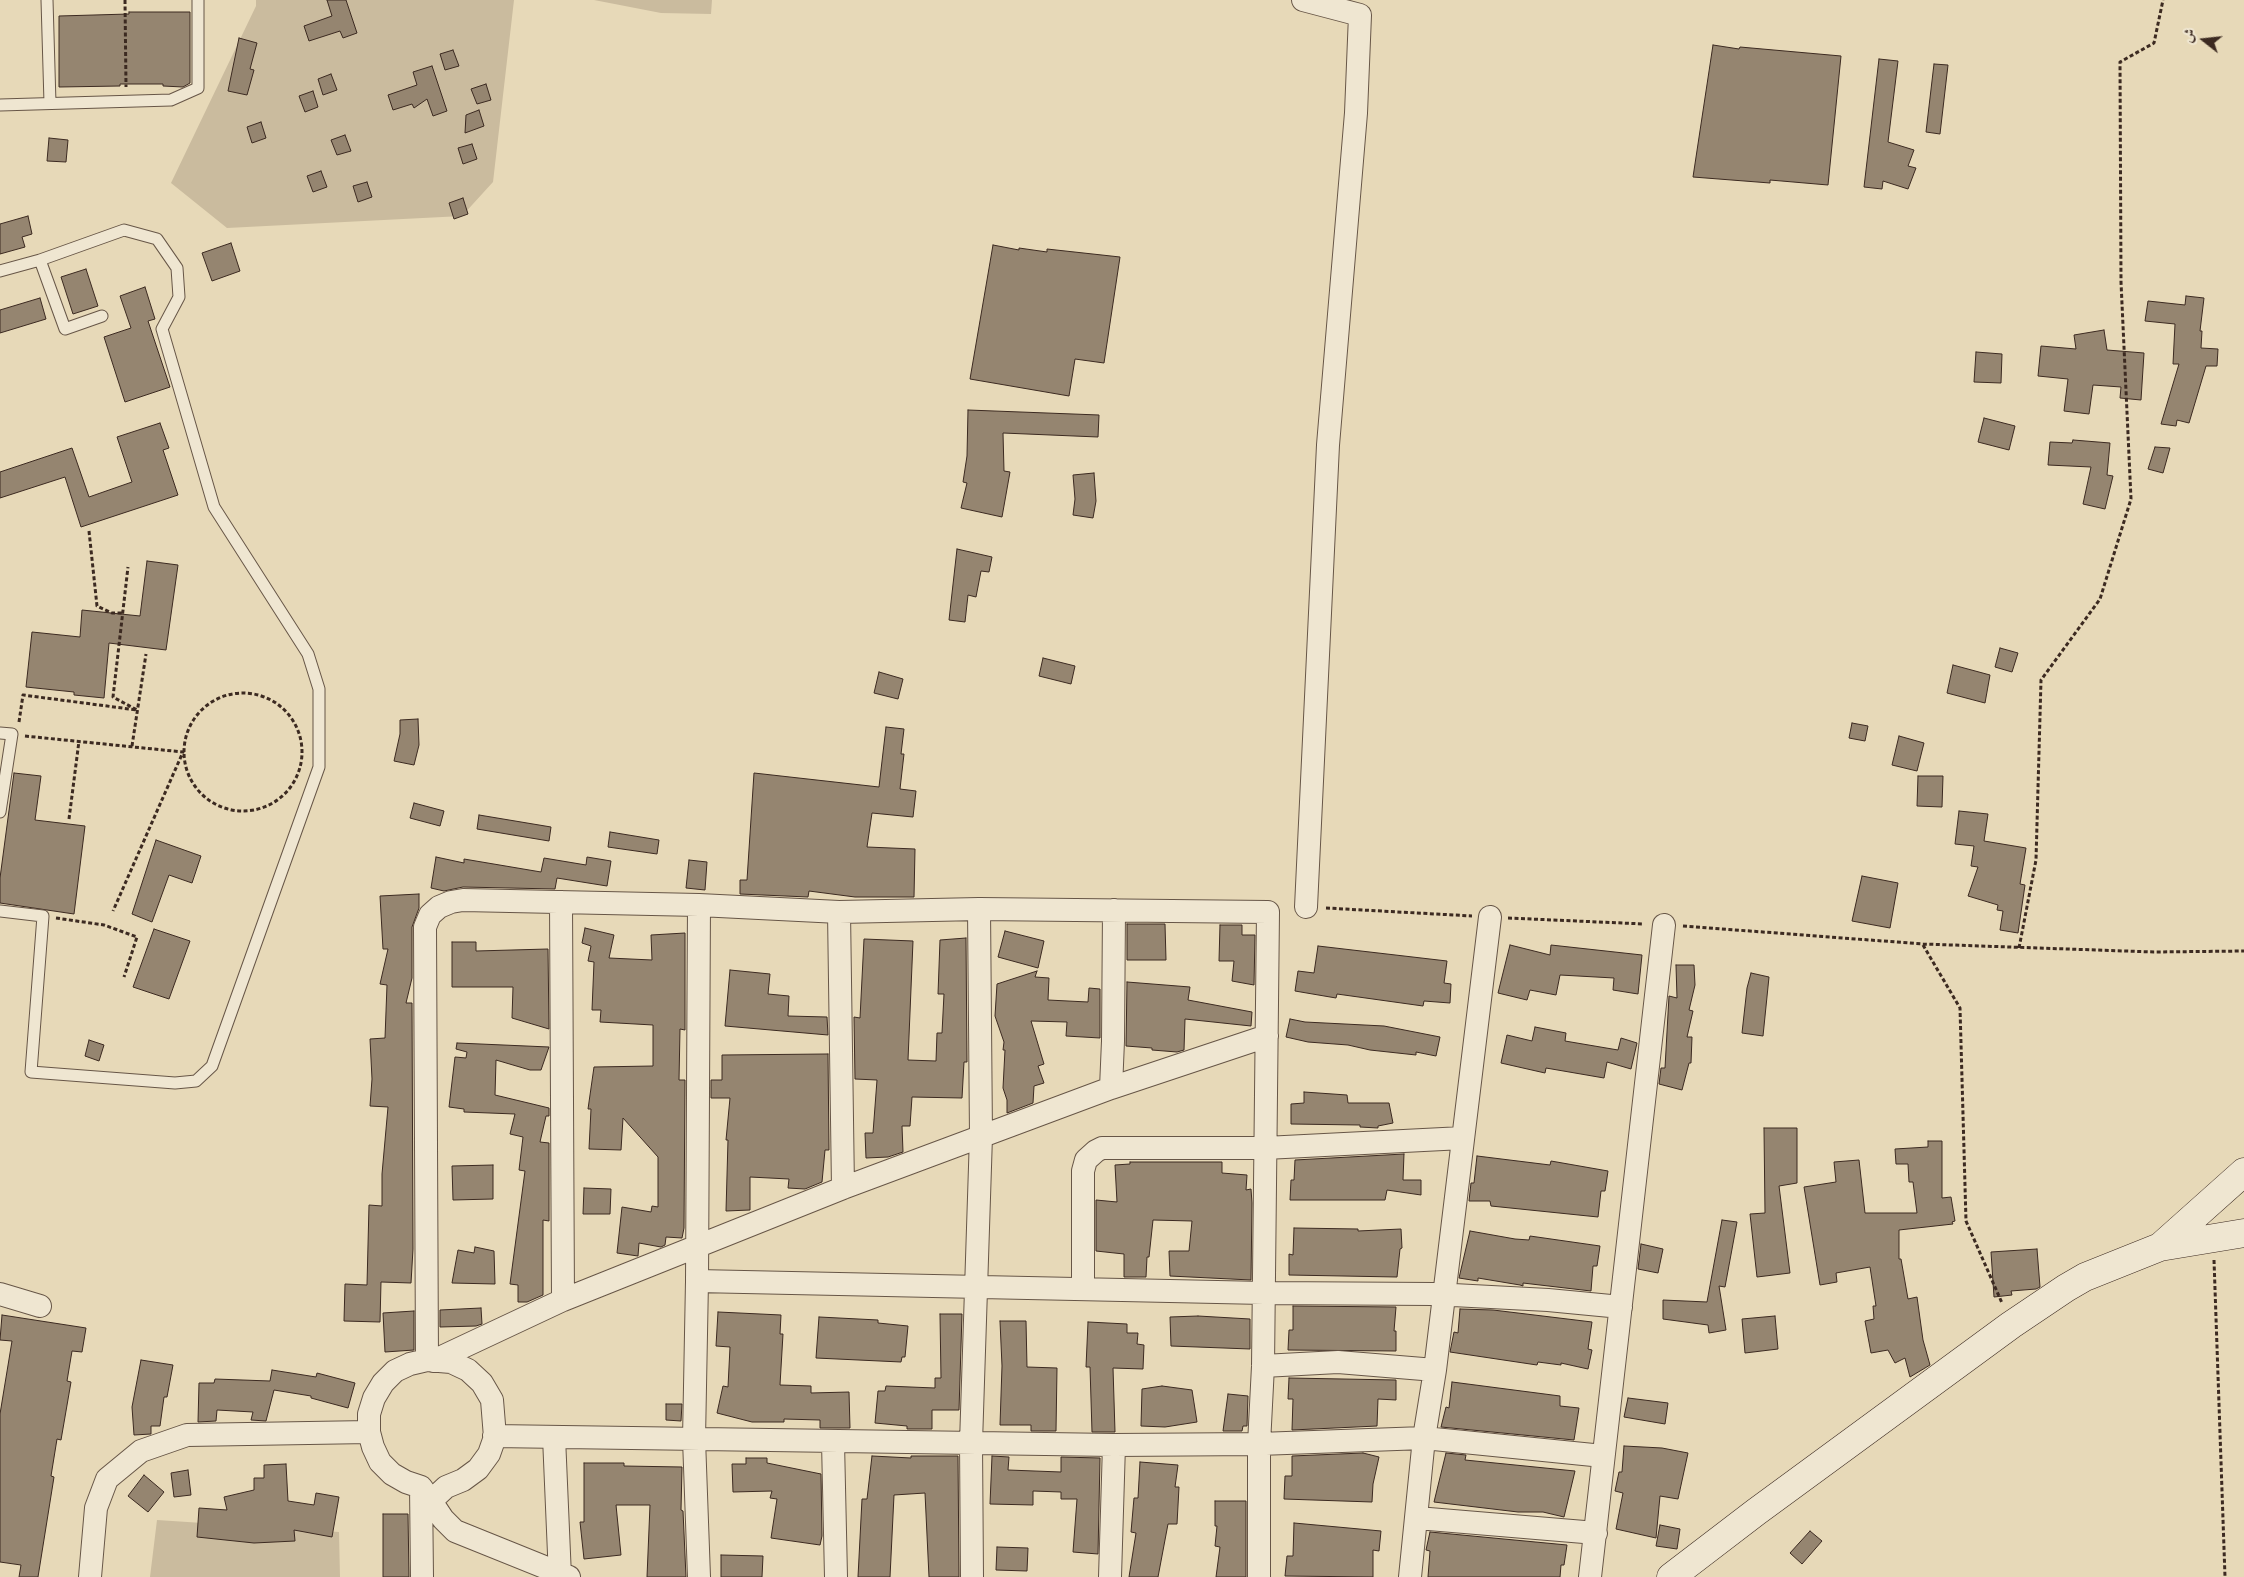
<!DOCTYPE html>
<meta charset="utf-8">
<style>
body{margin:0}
#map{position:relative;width:2244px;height:1577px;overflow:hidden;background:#e7d9b8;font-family:Alegreya,Amiri,serif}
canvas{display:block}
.north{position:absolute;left:2179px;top:15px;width:50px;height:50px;-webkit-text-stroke:4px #efe6d1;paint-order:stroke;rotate:286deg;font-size:14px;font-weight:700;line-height:20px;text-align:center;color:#3c2a21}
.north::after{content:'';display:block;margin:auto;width:18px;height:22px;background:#3c2a21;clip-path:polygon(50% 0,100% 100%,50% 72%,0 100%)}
</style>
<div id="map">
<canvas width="2244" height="1577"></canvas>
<div class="north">ش</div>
</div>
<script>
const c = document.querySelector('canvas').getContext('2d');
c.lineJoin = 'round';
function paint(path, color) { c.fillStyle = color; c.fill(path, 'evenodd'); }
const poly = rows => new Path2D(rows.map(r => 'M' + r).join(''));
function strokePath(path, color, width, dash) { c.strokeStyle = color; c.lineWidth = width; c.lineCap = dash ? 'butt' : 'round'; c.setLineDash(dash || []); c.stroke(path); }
paint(poly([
 [256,0,514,0,493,182,462,216,227,228,171,183,256,6],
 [594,0,712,0,711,14,661,13],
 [157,1520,339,1532,340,1577,150,1577]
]), '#cabb9e');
const building = poly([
 [327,0,346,0,357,33,343,38,340,31,309,41,304,26,332,16,327,0],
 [129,12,190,12,190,83,183,87,163,86,163,84,120,84,120,86,59,87,59,16,129,14,129,12],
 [239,38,257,43,250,69,254,70,247,95,228,91,239,38],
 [1713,45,1739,49,1740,47,1841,56,1828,185,1770,180,1770,183,1693,177,1713,45],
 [453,50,459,66,445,70,440,54,453,50],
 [1879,59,1898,61,1888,142,1914,150,1908,166,1916,168,1908,189,1883,181,1882,189,1864,187,1879,59],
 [1934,64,1948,65,1940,134,1926,132,1934,64],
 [432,66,447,111,433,116,427,99,414,108,412,104,393,110,388,95,417,85,413,72,432,66],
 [331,74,337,90,323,95,318,79,331,74],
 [486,84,491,100,477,104,471,89,486,84],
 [313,91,318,107,305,112,299,96,313,91],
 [479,110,484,126,465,133,466,115,479,110],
 [261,122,266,138,252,143,247,127,261,122],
 [345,135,351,151,337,155,331,140,345,135],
 [49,138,68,140,66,162,47,161,49,138],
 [472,144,477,159,463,164,458,148,472,144],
 [321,171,327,187,313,192,307,176,321,171],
 [367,182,372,197,358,202,353,186,367,182],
 [463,198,468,214,454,219,449,203,463,198],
 [28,216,32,234,22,237,25,247,0,254,0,224,28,216],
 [231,243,240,271,212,281,202,253,231,243],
 [993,245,1019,250,1019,248,1047,252,1047,249,1120,257,1104,363,1075,359,1069,396,970,379,993,245],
 [86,269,98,306,73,314,61,277,86,269],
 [145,287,155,319,148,321,170,387,125,402,104,337,131,328,120,296,145,287],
 [2186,296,2204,298,2200,331,2202,331,2201,348,2218,349,2217,366,2206,366,2189,423,2177,420,2176,426,2161,424,2179,364,2173,364,2175,324,2145,321,2148,301,2185,305,2186,296],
 [40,298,46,319,0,333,0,310,40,298],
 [2104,330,2107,350,2144,353,2141,400,2120,398,2121,387,2093,385,2089,414,2064,411,2068,379,2038,376,2041,346,2076,349,2074,335,2104,330],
 [1976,352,2002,354,2001,383,1974,382,1976,352],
 [968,410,1099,415,1098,437,1003,433,1004,471,1010,472,1002,517,961,508,967,483,963,482,967,456,968,410],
 [1984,418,2015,426,2009,450,1978,442,1984,418],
 [160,423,169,448,163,450,178,495,81,527,65,477,0,498,0,472,72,448,89,497,132,482,117,437,160,423],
 [2073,440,2110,443,2107,475,2113,476,2105,509,2083,504,2091,467,2048,465,2050,442,2072,443,2073,440],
 [2155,447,2170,448,2163,473,2148,469,2155,447],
 [1094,473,1096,501,1093,518,1073,515,1075,499,1073,475,1094,473],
 [957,549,992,557,989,572,981,571,976,597,968,595,965,622,949,620,957,549],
 [147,561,178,565,166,650,109,643,104,698,74,695,74,692,26,687,32,632,80,637,82,610,140,616,147,561],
 [2000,648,2018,653,2012,672,1995,667,2000,648],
 [1043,658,1075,666,1071,684,1039,676,1043,658],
 [1953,665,1990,675,1985,703,1947,693,1953,665],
 [879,672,903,679,898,699,874,693,879,672],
 [418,719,419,745,414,765,394,761,400,734,400,720,418,719],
 [1852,723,1868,726,1865,741,1849,738,1852,723],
 [886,727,904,729,901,754,904,754,900,789,916,791,913,817,872,813,867,847,915,849,914,897,855,897,809,891,808,897,740,894,740,880,747,880,754,773,879,787,886,727],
 [1899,736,1924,743,1917,771,1892,765,1899,736],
 [14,773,41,776,35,820,85,826,74,914,0,903,0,878,14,773],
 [1918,776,1943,776,1942,807,1917,806,1918,776],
 [414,803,444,811,440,826,410,818,414,803],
 [1959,811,1988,814,1984,841,2026,848,2020,884,2025,885,2018,933,2000,930,2003,911,1997,910,1998,905,1968,896,1978,867,1971,866,1974,846,1955,844,1959,811],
 [479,815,551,827,549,841,477,829,479,815],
 [610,832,659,840,657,854,608,847,610,832],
 [156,840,201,856,192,883,169,875,152,922,132,914,156,840],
 [436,857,464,863,464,859,541,872,544,858,586,865,587,857,611,861,607,886,557,878,555,889,463,887,444,891,431,888,436,857],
 [689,860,707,862,705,890,686,888,689,860],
 [1862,876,1898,883,1890,928,1852,921,1862,876],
 [419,894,419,908,412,927,412,978,406,1003,412,1003,413,1249,411,1283,381,1282,380,1322,344,1321,345,1284,367,1285,369,1205,382,1206,382,1174,388,1107,370,1106,372,1079,370,1039,385,1038,387,985,380,984,388,949,383,949,380,896,419,894],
 [1127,924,1165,924,1166,960,1127,960,1127,924],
 [1220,925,1242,925,1242,935,1255,935,1254,985,1232,981,1234,961,1219,961,1220,925],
 [585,928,614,935,609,958,652,960,651,935,685,933,685,1030,680,1029,679,1080,685,1080,684,1228,682,1238,666,1237,665,1245,661,1247,639,1243,638,1256,617,1253,622,1207,651,1212,652,1206,658,1207,658,1157,623,1118,621,1150,589,1149,591,1109,588,1109,594,1067,653,1066,653,1025,600,1022,601,1010,592,1010,594,962,588,961,591,946,582,943,585,928],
 [154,929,190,941,169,999,133,987,154,929],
 [1005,931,1044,941,1038,968,998,957,1005,931],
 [966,938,967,1062,964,1062,962,1098,912,1097,910,1126,902,1126,903,1152,888,1157,866,1158,865,1133,873,1133,877,1080,855,1079,854,1017,860,1018,864,939,913,941,908,1060,936,1061,937,1033,942,1033,944,994,938,994,940,940,966,938],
 [452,942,476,942,476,951,548,949,549,1029,512,1018,513,987,452,987,452,942],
 [1510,945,1550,955,1551,945,1642,955,1638,994,1613,990,1614,978,1560,975,1556,995,1530,990,1527,1000,1498,993,1510,945],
 [1318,946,1447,961,1444,983,1451,984,1450,1003,1424,1001,1423,1006,1337,994,1336,998,1295,991,1298,971,1314,973,1318,946],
 [1676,965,1694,965,1695,985,1689,1010,1693,1011,1687,1037,1692,1037,1691,1063,1689,1063,1682,1090,1659,1084,1661,1068,1665,1068,1669,996,1677,998,1676,965],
 [730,970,770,974,768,994,789,996,788,1016,827,1017,828,1035,725,1026,730,970],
 [1037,971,1035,977,1049,978,1048,1000,1088,1002,1089,988,1100,989,1100,1038,1066,1036,1067,1022,1031,1021,1044,1064,1038,1066,1044,1083,1034,1086,1033,1103,1007,1113,1007,1100,1003,1088,1005,1050,1003,1050,1004,1042,995,1016,997,984,1037,971],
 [1751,973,1769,977,1763,1036,1742,1033,1747,988,1751,973],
 [1127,982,1190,987,1188,1000,1252,1012,1251,1026,1185,1019,1184,1050,1177,1052,1152,1050,1152,1048,1126,1046,1127,982],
 [1290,1019,1305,1022,1384,1026,1440,1037,1436,1056,1416,1052,1416,1055,1370,1050,1348,1045,1308,1042,1286,1037,1290,1019],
 [1535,1027,1566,1033,1565,1041,1618,1050,1621,1038,1637,1043,1631,1069,1607,1062,1604,1078,1546,1068,1545,1073,1501,1063,1507,1035,1532,1041,1535,1027],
 [89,1040,104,1045,99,1061,85,1056,89,1040],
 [457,1043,549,1047,541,1070,530,1070,496,1060,495,1095,549,1108,549,1116,546,1116,540,1142,549,1143,549,1221,543,1220,543,1295,527,1302,518,1302,518,1285,510,1284,525,1171,519,1170,523,1137,510,1134,515,1114,464,1112,464,1109,449,1107,455,1057,466,1058,467,1052,456,1049,457,1043],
 [828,1054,829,1150,825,1150,822,1182,805,1189,788,1188,789,1179,750,1177,750,1210,726,1211,728,1140,726,1140,730,1098,711,1098,711,1080,722,1080,722,1055,828,1054],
 [1304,1092,1347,1095,1348,1103,1389,1103,1393,1123,1378,1126,1378,1128,1360,1127,1360,1125,1291,1124,1291,1104,1304,1103,1304,1092],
 [1764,1128,1797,1128,1797,1183,1779,1186,1790,1273,1757,1277,1750,1214,1765,1213,1764,1128],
 [1928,1141,1942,1141,1942,1198,1951,1197,1955,1221,1952,1222,1953,1224,1899,1230,1899,1259,1901,1259,1908,1299,1917,1297,1923,1340,1930,1365,1910,1377,1905,1358,1895,1363,1888,1350,1871,1353,1865,1321,1874,1319,1873,1306,1876,1306,1870,1267,1836,1273,1837,1282,1820,1285,1804,1187,1836,1182,1834,1162,1859,1160,1865,1213,1917,1213,1913,1182,1909,1182,1908,1164,1896,1164,1895,1149,1928,1147,1928,1141],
 [1404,1154,1403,1180,1421,1180,1421,1195,1387,1190,1385,1200,1290,1200,1291,1180,1294,1180,1295,1160,1404,1154],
 [1477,1156,1550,1165,1551,1161,1608,1171,1605,1191,1601,1191,1598,1217,1491,1206,1490,1201,1469,1201,1471,1183,1474,1183,1477,1156],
 [1130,1162,1222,1162,1222,1173,1247,1175,1246,1190,1251,1189,1252,1203,1251,1280,1170,1276,1169,1251,1189,1251,1192,1221,1153,1220,1149,1257,1147,1257,1146,1277,1124,1277,1124,1254,1096,1251,1096,1200,1117,1202,1115,1165,1130,1164,1130,1162],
 [493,1165,493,1199,453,1200,452,1166,493,1165],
 [584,1188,611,1189,610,1214,583,1214,584,1188],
 [1722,1220,1737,1222,1725,1287,1719,1286,1726,1330,1709,1333,1708,1325,1663,1319,1663,1300,1707,1302,1722,1220],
 [1294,1228,1358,1229,1358,1231,1401,1229,1402,1248,1400,1249,1397,1277,1289,1275,1289,1254,1293,1255,1294,1228],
 [1470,1231,1515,1239,1529,1240,1530,1236,1600,1246,1597,1266,1593,1266,1591,1291,1523,1283,1523,1286,1520,1285,1478,1278,1478,1281,1459,1278,1470,1231],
 [1641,1244,1663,1249,1658,1273,1638,1269,1641,1244],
 [475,1247,494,1251,495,1284,452,1283,458,1250,474,1253,475,1247],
 [2037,1249,2040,1287,2036,1289,2011,1291,2012,1295,1994,1297,1991,1252,2037,1249],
 [1293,1306,1396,1307,1394,1331,1396,1331,1396,1351,1288,1350,1289,1330,1293,1330,1293,1306],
 [481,1308,482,1324,476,1326,440,1327,440,1310,481,1308],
 [1460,1309,1493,1310,1592,1322,1588,1349,1592,1350,1588,1369,1561,1363,1561,1365,1538,1362,1537,1365,1450,1352,1454,1332,1458,1333,1460,1309],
 [414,1311,414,1350,385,1352,383,1313,414,1311],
 [718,1312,781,1315,780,1334,783,1334,780,1385,811,1386,811,1393,849,1392,850,1428,820,1428,820,1420,784,1419,784,1422,752,1422,717,1413,723,1386,728,1387,730,1347,716,1346,718,1312],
 [940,1314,962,1314,959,1410,932,1410,932,1429,907,1429,907,1426,875,1423,878,1391,885,1391,886,1386,935,1388,935,1378,941,1378,940,1314],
 [2,1315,86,1328,82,1352,72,1351,67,1381,71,1382,61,1440,57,1439,51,1476,54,1477,38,1577,19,1577,21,1565,0,1562,0,1414,12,1341,0,1340,2,1315],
 [1198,1316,1250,1319,1250,1349,1171,1346,1170,1317,1198,1316],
 [1775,1316,1778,1349,1745,1353,1742,1319,1775,1316],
 [819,1317,878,1320,878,1323,908,1326,905,1357,902,1357,901,1362,816,1358,819,1317],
 [1000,1321,1026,1321,1027,1367,1057,1368,1056,1431,1031,1431,1031,1425,1000,1425,1002,1366,1000,1321],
 [1088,1322,1127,1324,1127,1333,1138,1333,1137,1344,1144,1345,1143,1369,1113,1368,1115,1432,1092,1432,1090,1367,1086,1367,1088,1322],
 [141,1360,173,1365,167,1397,164,1397,160,1426,151,1426,151,1434,134,1435,132,1407,141,1360],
 [272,1370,316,1377,317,1373,355,1383,348,1408,311,1398,311,1396,274,1390,266,1421,251,1420,253,1412,217,1410,216,1421,198,1422,199,1383,214,1383,215,1379,270,1381,272,1370],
 [1289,1378,1396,1380,1396,1400,1378,1399,1377,1426,1292,1430,1293,1399,1288,1399,1289,1378],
 [1452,1382,1560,1396,1560,1406,1579,1408,1574,1440,1441,1427,1446,1407,1449,1408,1452,1382],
 [1162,1386,1192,1390,1197,1422,1165,1427,1141,1426,1142,1389,1162,1386],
 [1228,1394,1248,1396,1247,1426,1243,1426,1242,1431,1223,1431,1228,1394],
 [1628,1398,1668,1403,1665,1424,1624,1417,1628,1398],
 [666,1404,682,1404,681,1421,666,1420,666,1404],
 [1624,1446,1662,1448,1688,1453,1678,1499,1660,1496,1656,1538,1616,1529,1623,1493,1615,1491,1619,1472,1622,1472,1624,1446],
 [1363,1453,1379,1457,1373,1484,1372,1502,1284,1499,1285,1476,1292,1476,1292,1456,1363,1453],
 [1446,1453,1466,1455,1465,1460,1575,1471,1564,1517,1543,1512,1518,1512,1434,1502,1446,1453],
 [872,1456,911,1458,911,1456,958,1456,959,1577,929,1577,925,1493,894,1495,890,1577,858,1577,862,1499,867,1499,872,1456],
 [992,1456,1009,1457,1008,1470,1061,1472,1061,1457,1100,1458,1098,1554,1073,1552,1077,1499,1061,1499,1061,1492,1033,1491,1033,1505,990,1504,992,1456],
 [746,1458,767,1458,767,1463,821,1474,822,1536,820,1545,771,1538,777,1499,770,1498,772,1491,733,1492,732,1464,746,1464,746,1458],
 [1140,1462,1178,1465,1175,1487,1179,1487,1177,1524,1168,1524,1158,1577,1129,1577,1136,1533,1131,1532,1134,1498,1138,1498,1140,1462],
 [584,1463,624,1463,624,1466,682,1467,681,1510,683,1511,686,1577,647,1577,650,1505,616,1505,621,1555,584,1559,580,1522,584,1522,584,1463],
 [286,1464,288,1501,314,1505,316,1493,339,1497,332,1537,294,1530,295,1541,254,1543,197,1537,199,1508,227,1510,224,1497,254,1490,254,1478,264,1478,264,1465,286,1464],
 [188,1470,191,1495,174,1497,171,1473,188,1470],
 [144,1475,164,1492,148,1512,128,1496,144,1475],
 [1215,1501,1246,1501,1246,1577,1216,1577,1220,1547,1215,1546,1217,1526,1215,1526,1215,1501],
 [383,1514,408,1514,409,1577,383,1577,383,1514],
 [1294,1523,1381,1531,1379,1551,1373,1550,1373,1577,1285,1576,1287,1556,1293,1556,1294,1523],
 [1660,1525,1680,1529,1677,1549,1656,1546,1660,1525],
 [1810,1531,1822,1541,1802,1564,1790,1553,1810,1531],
 [1430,1532,1567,1545,1564,1565,1561,1565,1560,1577,1428,1577,1430,1551,1426,1550,1430,1532],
 [997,1547,1028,1548,1027,1571,996,1570,997,1547],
 [721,1555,763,1556,762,1577,721,1577,721,1555]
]);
paint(building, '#958570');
strokePath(building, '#3c2a21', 1);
const lane = poly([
 [47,0,50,103],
 [0,105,171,100,198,88,198,0],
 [0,271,40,260],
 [0,733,12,734,0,812],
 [0,911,43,916,31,1072,175,1083,196,1081,212,1066,319,767,319,689,308,654,214,507,162,329,179,297,177,268,157,239,124,230,40,260,65,329,102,316]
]);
const street = poly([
 [1303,0,1360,15,1356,113,1328,445,1306,907],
 [561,902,563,1300],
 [839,912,843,1188],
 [1111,1088,1113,1041,1114,910],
 [697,1281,1264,1293,1434,1294,1548,1300,1621,1307],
 [1083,1289,1083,1171,1086,1160,1096,1151,1102,1148,1265,1148,1463,1138],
 [0,1294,40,1306],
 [427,1360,425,927,430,915,439,907,451,902,463,900,699,905,839,912,979,909,1268,912,1263,1366,1259,1444,1259,1577],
 [427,1360,451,1362,468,1370,482,1383,492,1400,495,1437,489,1454,478,1469,463,1480,446,1487,431,1501,421,1487,406,1482,392,1474,380,1462,373,1447,369,1432,369,1414,374,1398,383,1383,395,1371,410,1364,427,1360],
 [433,1361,563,1300,843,1188,1111,1088,1267,1036],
 [1263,1366,1338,1362,1435,1370],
 [494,1436,1114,1445,1259,1444,1424,1438,1603,1456],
 [554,1437,560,1577],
 [833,1442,836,1577],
 [421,1487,422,1577],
 [431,1501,443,1519,455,1531,569,1577],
 [1417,1518,1596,1533],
 [90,1577,96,1508,107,1479,141,1451,187,1435,369,1432],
 [699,1577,694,1439,697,1281,699,905],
 [972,1577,971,1443,981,1136,979,909],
 [1110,1577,1114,1445],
 [1410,1577,1424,1438,1435,1370,1490,917],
 [1590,1577,1664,925]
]);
const secondary = poly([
 [2160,1247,2244,1172],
 [1671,1577,1756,1512,2011,1325,2066,1288,2085,1277,2160,1247,2244,1233]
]);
strokePath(lane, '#675647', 13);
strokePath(street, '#675647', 24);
strokePath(secondary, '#3c2a21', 29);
strokePath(poly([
 [125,0,126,87],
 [89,531,97,606,112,613,123,613],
 '184 752a59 59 0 1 1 118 0a59 59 0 1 1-118 0Z',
 [19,722,23,695,137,710,113,697,128,567],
 [25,736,183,752,113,911],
 [132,746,146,654],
 [69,819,79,741],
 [1326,908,1472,916],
 [56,918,104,925,137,937,124,977],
 [1508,918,1644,924],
 [1683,926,1923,944,2154,952,2244,951],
 [1923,945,1960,1008,1966,1221,2002,1303],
 [2019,948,2036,860,2041,680,2100,599,2131,499,2121,282,2120,62,2154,43,2163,0],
 [2214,1260,2225,1577]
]), '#3c2a21', 3, [4, 2.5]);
strokePath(lane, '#efe6d1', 11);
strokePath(street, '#efe6d1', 22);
strokePath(secondary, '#efe6d1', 28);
</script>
